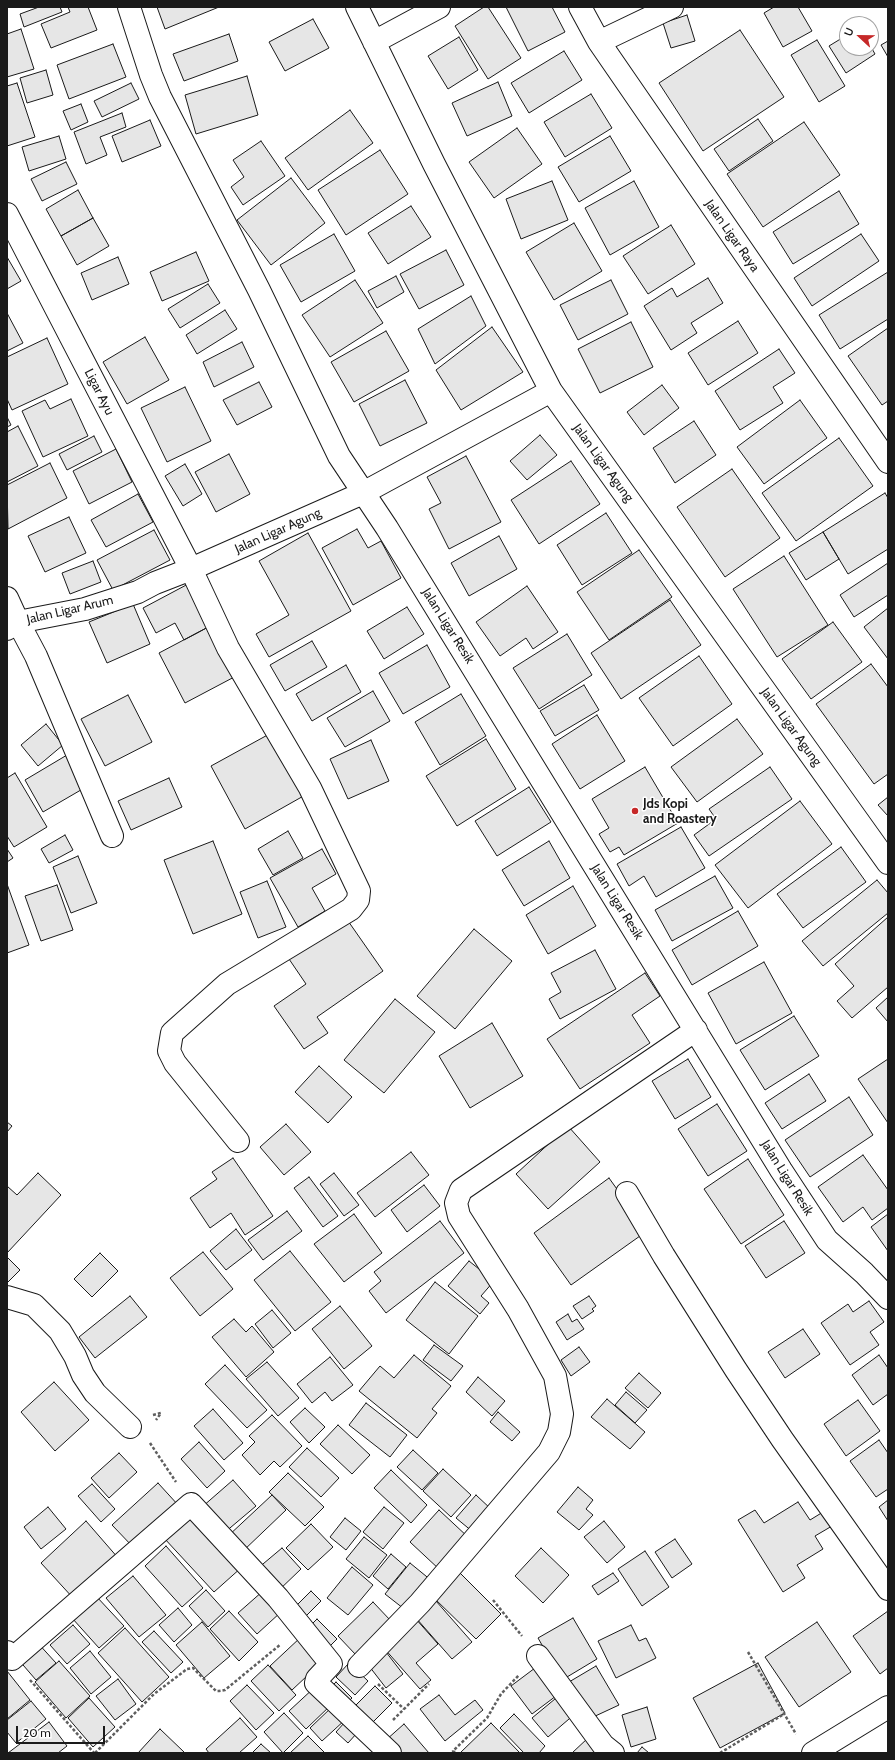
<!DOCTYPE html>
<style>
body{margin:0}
#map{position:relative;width:895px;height:1760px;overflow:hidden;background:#fff;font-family:Cabin,sans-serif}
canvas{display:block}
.frame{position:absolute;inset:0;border:8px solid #1a1a1a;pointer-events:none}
.north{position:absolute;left:839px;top:16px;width:40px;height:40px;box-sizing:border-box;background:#fff;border:1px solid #a3a3a3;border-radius:50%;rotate:292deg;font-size:11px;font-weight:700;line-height:16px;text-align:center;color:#1a1a1a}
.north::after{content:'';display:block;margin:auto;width:14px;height:18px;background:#c62828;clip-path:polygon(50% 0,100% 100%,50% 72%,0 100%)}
.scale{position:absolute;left:16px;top:1726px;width:89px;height:18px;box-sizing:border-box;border:2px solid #1a1a1a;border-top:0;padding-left:5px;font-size:12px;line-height:14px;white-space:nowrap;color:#1a1a1a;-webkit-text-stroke:3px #fff;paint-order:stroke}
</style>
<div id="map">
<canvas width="895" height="1760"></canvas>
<div class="frame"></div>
<div class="north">U</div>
<div class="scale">20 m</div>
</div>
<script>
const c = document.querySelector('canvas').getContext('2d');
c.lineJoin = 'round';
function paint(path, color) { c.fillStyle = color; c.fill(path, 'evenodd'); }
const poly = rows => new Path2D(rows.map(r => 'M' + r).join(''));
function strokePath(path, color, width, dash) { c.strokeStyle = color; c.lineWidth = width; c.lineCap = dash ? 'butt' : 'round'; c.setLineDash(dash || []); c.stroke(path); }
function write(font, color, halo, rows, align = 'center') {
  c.font = font + ' Cabin,sans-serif'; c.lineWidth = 3; c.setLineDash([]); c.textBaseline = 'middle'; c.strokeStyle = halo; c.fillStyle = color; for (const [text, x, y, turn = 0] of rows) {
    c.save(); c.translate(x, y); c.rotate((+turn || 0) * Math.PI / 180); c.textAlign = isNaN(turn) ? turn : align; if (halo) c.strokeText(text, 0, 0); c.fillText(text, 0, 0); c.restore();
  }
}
const building = poly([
 [39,7,60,7,62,12,24,27,20,14,39,7],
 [68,7,88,7,97,30,51,48,41,24,70,12,68,7],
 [157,7,219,7,165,29,157,7],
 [484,7,488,7,521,58,488,79,455,26,484,7],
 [506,7,552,7,565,32,528,51,506,7],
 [774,7,798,7,812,31,783,47,764,13,774,7],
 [687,15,695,41,671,48,663,23,687,15],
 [313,19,329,48,285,71,269,42,313,19],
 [21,29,34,69,7,77,7,34,21,29],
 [740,30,784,97,703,151,659,83,740,30],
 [229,34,238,61,184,81,173,54,229,34],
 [847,35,847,48,871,47,875,54,846,73,829,46,847,35],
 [459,37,478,70,448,89,428,56,459,37],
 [817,40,845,86,819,102,791,55,817,40],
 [888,41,888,57,881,45,888,41],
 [113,44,126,77,69,99,57,65,113,44],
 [564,51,582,80,529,113,511,83,564,51],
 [46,70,53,95,27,103,20,78,46,70],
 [247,76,258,115,196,134,185,95,247,76],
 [498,82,512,116,467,136,452,103,498,82],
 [17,83,35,137,7,146,7,86,17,83],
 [131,83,139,99,102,117,94,101,131,83],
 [591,94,612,128,565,157,544,122,591,94],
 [81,104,88,122,71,130,63,111,81,104],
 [350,110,373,143,308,190,285,158,350,110],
 [122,113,126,127,100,137,107,155,86,164,74,132,122,113],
 [758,119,773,141,729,171,714,149,758,119],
 [150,120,161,146,122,162,112,136,150,120],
 [804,122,840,175,763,227,727,174,804,122],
 [517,128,542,164,494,198,469,162,517,128],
 [59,136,66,159,29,171,22,147,59,136],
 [610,136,631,171,579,202,558,167,610,136],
 [261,141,285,176,243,205,231,187,244,177,233,160,261,141],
 [380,150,408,194,346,235,318,190,380,150],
 [66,162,77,184,42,201,31,179,66,162],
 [291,178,325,223,271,265,237,220,291,178],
 [552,181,568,220,521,239,506,199,552,181],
 [634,181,659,227,610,255,585,208,634,181],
 [78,190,93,218,61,236,46,209,78,190],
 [839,191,859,224,793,264,773,232,839,191],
 [411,206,431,237,388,264,368,233,411,206],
 [93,218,109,246,77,265,61,236,93,218],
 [574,223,602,271,554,300,526,252,574,223],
 [671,225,695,264,648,294,623,256,671,225],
 [334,234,355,271,301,302,280,265,334,234],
 [861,234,879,261,812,306,794,278,861,234],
 [446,250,464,285,419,309,400,274,446,250],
 [196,252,209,281,162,301,150,272,196,252],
 [7,257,21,281,7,289,7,257],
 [118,257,129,284,92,300,81,273,118,257],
 [888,272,888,319,840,349,819,315,888,272],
 [396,276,404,292,377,308,368,291,396,276],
 [708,278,723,303,691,323,697,333,671,350,644,306,672,288,677,297,708,278],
 [355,280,383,323,330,357,302,315,355,280],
 [611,280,628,314,578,340,560,305,611,280],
 [208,284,220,303,180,328,168,309,208,284],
 [471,296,486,326,435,364,418,329,471,296],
 [225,310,237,329,197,354,186,335,225,310],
 [7,313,23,343,7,351,7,313],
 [738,321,758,353,708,385,688,353,738,321],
 [631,322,653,367,600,393,578,349,631,322],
 [492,327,523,372,461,410,436,370,492,327],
 [888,328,888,401,882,405,848,356,888,328],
 [386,331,409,371,354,402,331,362,386,331],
 [145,337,169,380,127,404,103,362,145,337],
 [47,338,68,384,12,410,7,399,7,357,47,338],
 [242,342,254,367,214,387,203,362,242,342],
 [779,349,795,373,773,387,783,403,740,430,715,391,779,349],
 [405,380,427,423,380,446,359,404,405,380],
 [259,382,272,407,237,425,223,400,259,382],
 [662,385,679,408,644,435,627,412,662,385],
 [185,387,211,441,167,462,141,408,185,387],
 [71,399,88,436,43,457,22,411,45,400,50,409,71,399],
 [800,400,827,438,764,484,737,447,800,400],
 [7,417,11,425,7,427,7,417],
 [694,421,716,455,675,483,653,448,694,421],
 [18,426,38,466,7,482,7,432,18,426],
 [540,435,557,455,527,480,510,461,540,435],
 [94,436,102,452,67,470,59,454,94,436],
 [839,438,873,486,796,541,762,493,839,438],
 [116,449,132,482,89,504,73,471,116,449],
 [229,454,250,494,216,512,195,472,229,454],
 [466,456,501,522,449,549,429,509,441,503,427,477,466,456],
 [571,461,600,504,539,544,511,500,571,461],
 [50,463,67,498,8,529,7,485,50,463],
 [185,464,202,494,183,506,165,476,185,464],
 [732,469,780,538,725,577,677,507,732,469],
 [885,493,888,498,888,549,848,574,823,532,885,493],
 [138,494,153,522,106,547,91,520,138,494],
 [606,513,632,553,582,585,557,545,606,513],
 [69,517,86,553,45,572,28,536,69,517],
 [357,529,368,548,381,541,401,578,353,605,322,548,357,529],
 [154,530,170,560,113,590,97,560,154,530],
 [823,532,839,559,806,580,789,553,823,532],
 [308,533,351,611,269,657,256,634,289,615,259,561,308,533],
 [499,536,517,569,469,596,451,563,499,536],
 [639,550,672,597,609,640,577,592,639,550],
 [784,556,828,625,777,657,733,589,784,556],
 [93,561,101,582,70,594,62,573,93,561],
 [888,563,888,595,854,617,840,595,888,563],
 [190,583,212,625,184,640,175,623,156,633,143,608,190,583],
 [527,586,558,632,533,649,526,638,500,656,476,622,527,586],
 [670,600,701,645,621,699,591,653,670,600],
 [133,604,150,644,107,663,89,622,133,604],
 [407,607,424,634,384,659,367,631,407,607],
 [888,608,888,659,864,627,888,608],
 [833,622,862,662,811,699,782,659,833,622],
 [212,625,238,675,185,703,159,653,212,625],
 [567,634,592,675,539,709,513,668,567,634],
 [312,641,327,667,285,691,270,665,312,641],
 [427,645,450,687,403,714,379,673,427,645],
 [699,656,732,704,673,746,639,698,699,656],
 [871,664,888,687,888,774,874,784,816,704,871,664],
 [346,665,361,692,312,721,296,694,346,665],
 [584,685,599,710,555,736,540,711,584,685],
 [373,691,390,721,345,747,327,718,373,691],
 [461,694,486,736,440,765,415,722,461,694],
 [128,695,152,742,105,766,81,719,128,695],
 [597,715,625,761,580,789,552,744,597,715],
 [737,719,763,754,697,802,671,767,737,719],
 [46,724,63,745,38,766,21,745,46,724],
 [273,732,307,794,245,829,211,766,273,732],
 [486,739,516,789,457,826,426,776,486,739],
 [371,740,389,781,348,799,330,759,371,740],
 [67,755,86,787,43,812,25,780,67,755],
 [645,767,678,823,624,855,619,847,610,852,599,834,609,828,592,799,645,767],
 [770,767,792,799,709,856,694,835,716,819,709,809,770,767],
 [15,773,47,827,14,847,7,836,7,778,15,773],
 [169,778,182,807,131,830,118,801,169,778],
 [529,787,551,822,497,856,475,821,529,787],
 [888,797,888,816,878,805,888,797],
 [800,801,832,844,748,908,715,865,800,801],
 [681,827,705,868,656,897,644,876,629,886,617,864,681,827],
 [288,831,303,858,273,875,258,849,288,831],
 [65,835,73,850,49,863,41,849,65,835],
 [213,841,242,914,193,934,164,860,213,841],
 [549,841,570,878,524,906,502,870,549,841],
 [841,847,866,882,803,928,777,894,841,847],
 [7,849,13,858,7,862,7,849],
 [322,849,336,874,312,888,325,911,298,927,270,878,322,849],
 [78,856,97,903,71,913,53,867,78,856],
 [715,876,733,908,672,941,655,910,715,876],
 [877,880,888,893,888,913,823,966,802,941,877,880],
 [267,881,286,927,258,938,240,892,267,881],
 [7,884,29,945,7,953,7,884],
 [57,885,73,930,41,941,25,896,57,885],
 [573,886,596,926,548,954,526,915,573,886],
 [738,911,758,946,692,985,672,950,738,911],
 [888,917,888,987,852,1018,837,1001,854,986,835,964,888,917],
 [346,918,383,971,317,1017,328,1033,304,1049,274,1006,306,984,289,959,346,918],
 [474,929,512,961,455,1029,417,996,474,929],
 [595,950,616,989,560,1019,549,999,561,992,551,973,595,950],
 [764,962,792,1013,736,1044,708,993,764,962],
 [645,973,660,996,632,1015,650,1043,580,1089,547,1039,645,973],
 [888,997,888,1022,876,1008,888,997],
 [395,999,435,1032,384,1093,344,1060,395,999],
 [794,1016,819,1056,765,1090,740,1050,794,1016],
 [492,1023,523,1076,470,1108,439,1056,492,1023],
 [688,1059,711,1097,675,1119,652,1081,688,1059],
 [888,1059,888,1123,858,1079,888,1059],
 [319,1066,352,1097,328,1123,295,1092,319,1066],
 [809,1074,826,1101,782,1129,765,1103,809,1074],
 [849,1097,873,1135,810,1177,785,1140,849,1097],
 [717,1104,747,1151,708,1176,678,1129,717,1104],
 [7,1122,12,1126,7,1132,7,1122],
 [286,1124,311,1152,284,1175,260,1147,286,1124],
 [568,1126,600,1162,548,1209,516,1174,568,1126],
 [411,1152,429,1175,375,1217,357,1193,411,1152],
 [863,1155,888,1190,888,1208,872,1220,863,1207,843,1222,818,1187,863,1155],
 [233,1158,273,1216,245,1235,231,1213,210,1228,190,1198,217,1179,212,1172,233,1158],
 [748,1159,784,1215,741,1244,704,1189,748,1159],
 [38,1173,61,1195,7,1253,7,1186,17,1195,38,1173],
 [334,1173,359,1205,344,1216,320,1184,334,1173],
 [309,1177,338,1216,323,1227,294,1188,309,1177],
 [609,1178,647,1231,571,1285,534,1233,609,1178],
 [424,1185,440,1206,407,1232,391,1210,424,1185],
 [287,1211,302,1231,263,1260,248,1240,287,1211],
 [354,1214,382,1253,344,1282,314,1244,354,1214],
 [888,1214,888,1251,871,1227,888,1214],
 [440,1221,464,1253,386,1313,369,1291,381,1281,374,1272,440,1221],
 [784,1221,805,1253,766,1278,745,1246,784,1221],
 [236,1229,252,1250,226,1270,210,1251,236,1229],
 [290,1251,331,1302,295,1331,254,1280,290,1251],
 [203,1252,233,1289,200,1316,170,1278,203,1252],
 [100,1253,118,1271,92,1297,74,1279,100,1253],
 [7,1257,20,1270,7,1283,7,1257],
 [469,1261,494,1281,481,1296,489,1303,480,1314,448,1286,469,1261],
 [435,1282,478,1316,449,1354,406,1320,435,1282],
 [130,1296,147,1317,95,1358,79,1337,130,1296],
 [589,1296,596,1306,592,1309,594,1311,582,1319,573,1306,589,1296],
 [869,1301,884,1322,870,1332,879,1345,850,1365,821,1323,848,1304,853,1312,869,1301],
 [340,1306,372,1346,344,1369,312,1329,340,1306],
 [272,1310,291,1333,273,1348,255,1324,272,1310],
 [568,1314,572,1322,577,1319,584,1329,567,1340,556,1322,568,1314],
 [234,1319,246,1332,252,1326,274,1352,246,1377,212,1337,234,1319],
 [803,1329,820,1354,785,1378,768,1352,803,1329],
 [434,1345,463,1366,451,1381,423,1360,434,1345],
 [579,1347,590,1362,571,1376,561,1360,579,1347],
 [414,1355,451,1386,432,1409,437,1413,417,1438,359,1391,380,1366,394,1378,414,1355],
 [879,1355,888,1368,888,1394,873,1405,852,1375,879,1355],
 [330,1357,353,1385,332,1401,325,1392,312,1403,297,1384,330,1357],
 [267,1362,299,1398,278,1416,246,1379,267,1362],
 [225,1365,267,1410,247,1428,205,1384,225,1365],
 [639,1373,661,1393,648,1408,625,1388,639,1373],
 [478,1377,505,1401,492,1416,466,1392,478,1377],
 [54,1382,89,1420,55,1451,21,1412,54,1382],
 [626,1392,647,1410,635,1423,615,1405,626,1392],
 [607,1399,645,1432,630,1449,591,1417,607,1399],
 [858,1400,880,1431,846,1456,824,1424,858,1400],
 [366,1403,407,1435,390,1457,349,1425,366,1403],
 [305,1408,325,1427,309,1443,290,1422,305,1408],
 [213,1409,243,1443,224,1460,194,1426,213,1409],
 [498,1412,520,1432,512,1441,490,1422,498,1412],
 [272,1415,302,1446,280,1467,274,1461,260,1475,242,1455,255,1442,249,1436,272,1415],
 [338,1425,370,1455,352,1474,320,1444,338,1425],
 [879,1440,888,1453,888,1489,876,1497,850,1461,879,1440],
 [199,1442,225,1471,207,1488,181,1459,199,1442],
 [307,1448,339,1478,321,1497,289,1467,307,1448],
 [413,1450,438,1473,422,1490,397,1467,413,1450],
 [119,1453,137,1472,109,1498,91,1478,119,1453],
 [443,1469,471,1495,451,1517,423,1491,443,1469],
 [391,1470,427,1505,411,1523,374,1488,391,1470],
 [288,1473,324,1507,305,1526,269,1492,288,1473],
 [233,1480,256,1506,224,1533,202,1507,233,1480],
 [158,1483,179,1506,134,1548,112,1525,158,1483],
 [92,1484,115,1509,101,1522,78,1496,92,1484],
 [578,1487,593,1500,586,1509,593,1515,579,1530,557,1512,578,1487],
 [272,1495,286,1510,242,1552,227,1537,272,1495],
 [476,1495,492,1510,473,1532,456,1518,476,1495],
 [888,1500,888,1521,879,1507,888,1500],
 [798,1502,810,1520,823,1512,832,1526,815,1536,823,1549,797,1565,805,1578,783,1592,738,1520,755,1510,764,1523,798,1502],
 [48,1507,66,1529,41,1549,24,1527,48,1507],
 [384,1507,404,1523,383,1549,363,1532,384,1507],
 [439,1510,469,1538,440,1570,410,1542,439,1510],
 [191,1513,242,1567,214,1592,164,1538,191,1513],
 [345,1518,361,1531,346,1550,330,1537,345,1518],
 [86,1521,119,1559,74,1599,41,1563,86,1521],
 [604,1521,625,1547,607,1563,584,1537,604,1521],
 [311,1524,333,1547,308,1570,286,1548,311,1524],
 [364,1537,387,1555,369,1578,346,1559,364,1537],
 [675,1539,692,1564,672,1578,655,1552,675,1539],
 [166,1546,203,1588,182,1607,145,1566,166,1546],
 [282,1548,301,1569,277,1592,257,1569,282,1548],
 [541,1548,569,1575,543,1603,515,1576,541,1548],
 [645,1551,669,1587,642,1606,618,1569,645,1551],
 [391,1554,406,1567,388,1589,373,1576,391,1554],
 [410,1563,432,1581,408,1612,385,1594,410,1563],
 [352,1567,373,1585,348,1615,327,1598,352,1567],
 [458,1571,501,1614,476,1639,433,1597,458,1571],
 [613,1573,619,1581,598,1595,592,1586,613,1573],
 [133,1576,166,1615,139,1637,106,1598,133,1576],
 [206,1590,225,1611,208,1627,189,1606,206,1590],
 [263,1591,281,1612,257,1634,238,1613,263,1591],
 [311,1591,321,1601,304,1618,294,1608,311,1591],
 [96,1596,124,1626,99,1648,72,1618,96,1596],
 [436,1601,472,1642,452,1659,416,1618,436,1601],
 [373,1602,391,1621,356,1655,338,1636,373,1602],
 [178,1608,192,1625,174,1642,159,1625,178,1608],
 [229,1611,258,1642,239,1661,210,1629,229,1611],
 [888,1611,888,1668,880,1674,853,1636,888,1611],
 [415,1618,438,1644,416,1663,431,1680,420,1689,383,1647,415,1618],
 [573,1618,597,1659,562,1680,538,1638,573,1618],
 [317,1619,337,1639,327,1649,308,1628,317,1619],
 [202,1622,230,1656,204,1678,176,1645,202,1622],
 [817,1622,851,1672,799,1707,765,1657,817,1622],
 [73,1625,90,1644,67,1664,50,1645,73,1625],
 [631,1625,639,1641,646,1638,656,1658,616,1678,598,1641,631,1625],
 [125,1628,169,1677,142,1702,98,1653,125,1628],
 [154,1631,183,1662,171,1673,142,1642,154,1631],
 [301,1637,323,1661,292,1690,270,1666,301,1637],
 [36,1641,56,1663,36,1680,17,1658,36,1641],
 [90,1651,111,1677,91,1694,70,1668,90,1651],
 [386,1652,403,1674,386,1688,369,1666,386,1652],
 [59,1661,90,1696,66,1718,35,1682,59,1661],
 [349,1663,368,1681,355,1695,336,1677,349,1663],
 [758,1663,785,1713,720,1748,693,1698,758,1663],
 [268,1665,296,1695,279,1711,251,1681,268,1665],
 [539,1665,560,1693,532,1714,511,1686,539,1665],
 [596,1666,619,1705,591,1718,569,1682,596,1666],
 [7,1671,30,1700,7,1719,7,1671],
 [118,1679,136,1704,115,1720,96,1696,118,1679],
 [336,1682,352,1698,347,1703,331,1687,336,1682],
 [247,1685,274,1713,256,1730,230,1701,247,1685],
 [375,1686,392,1703,373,1722,356,1705,375,1686],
 [315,1687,332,1704,306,1729,289,1711,315,1687],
 [561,1694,576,1713,548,1737,532,1718,561,1694],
 [439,1695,455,1715,475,1700,483,1710,445,1741,420,1709,439,1695],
 [89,1698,115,1727,93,1747,68,1718,89,1698],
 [31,1701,46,1719,16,1743,7,1732,7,1720,31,1701],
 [333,1706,346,1719,322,1741,310,1728,333,1706],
 [647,1707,656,1739,631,1747,622,1715,647,1707],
 [284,1713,303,1733,283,1753,264,1732,284,1713],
 [514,1714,545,1746,539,1753,524,1753,500,1728,514,1714],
 [240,1718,257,1737,239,1753,209,1753,206,1749,240,1718],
 [49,1722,67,1746,58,1753,8,1753,49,1722],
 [345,1722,357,1733,348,1743,336,1732,345,1722],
 [491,1723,520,1753,460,1753,491,1723],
 [404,1724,429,1753,398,1753,386,1740,404,1724],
 [160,1729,184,1752,183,1753,138,1753,160,1729],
 [308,1736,325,1753,290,1753,308,1736],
 [588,1738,602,1753,572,1753,588,1738],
 [261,1744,271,1753,252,1753,261,1744],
 [642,1747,649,1753,637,1753,642,1747]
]);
paint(building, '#e6e6e6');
strokePath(building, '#1a1a1a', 1);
const minor = poly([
 [129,7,151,75,160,97,259,290,339,456,387,528,781,1170,827,1240,864,1273,888,1298],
 [357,7,434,164,551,391],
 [580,7,599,42,888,462],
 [374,42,439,7],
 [599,42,672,7],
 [7,214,191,569,228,648,310,788,359,891,358,900,351,909,227,984,172,1033,169,1051,175,1063,238,1141],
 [7,598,18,622,85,609,138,592,155,583,191,569,363,493,551,391,888,863],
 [7,629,18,622,36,656,112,836],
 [627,1193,664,1256,736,1370,782,1439,888,1589],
 [7,1297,34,1305,60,1331,75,1356,83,1375,95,1393,130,1427],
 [7,1652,12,1659,191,1504,278,1598,331,1664,317,1679,316,1683,390,1753],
 [538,1656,603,1745,613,1753],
 [359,1666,420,1603,549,1452,559,1432,562,1414,555,1376,518,1309,459,1216,456,1203,461,1190,696,1030],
 [813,1753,888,1707]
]);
strokePath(minor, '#1a1a1a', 24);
strokePath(poly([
 [153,1415,161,1413,156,1420],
 [150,1443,176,1482],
 [493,1600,522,1636],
 [748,1652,796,1734],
 [30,1680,94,1753],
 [378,1684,404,1709],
 [393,1720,429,1684],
 [95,1753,154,1694,187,1669,193,1668,216,1691,219,1691,225,1690,281,1644],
 [455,1753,453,1751,487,1718,501,1694,519,1675],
 [720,1753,784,1714]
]), '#5f5f5f', 2.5, [3, 2]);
strokePath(minor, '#fff', 22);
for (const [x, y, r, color] of [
 [635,811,4,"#c62828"]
]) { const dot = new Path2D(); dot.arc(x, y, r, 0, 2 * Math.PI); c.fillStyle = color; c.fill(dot); strokePath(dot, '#fff', 1.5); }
write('13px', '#1a1a1a', '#fff', [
 ["Jalan Ligar Raya",732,236,55],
 ["Ligar Ayu",99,392,63],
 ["Jalan Ligar Agung",603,463,54],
 ["Jalan Ligar Agung",278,531,-24],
 ["Jalan Ligar Arum",70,610,-13],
 ["Jalan Ligar Resik",448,626,58],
 ["Jalan Ligar Agung",791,727,54],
 ["Jalan Ligar Resik",617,902,58],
 ["Jalan Ligar Resik",787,1178,58]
]);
write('bold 13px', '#1a1a1a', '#fff', [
 ["Jds Kopi",643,804],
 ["and Roastery",643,819]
], 'left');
</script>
